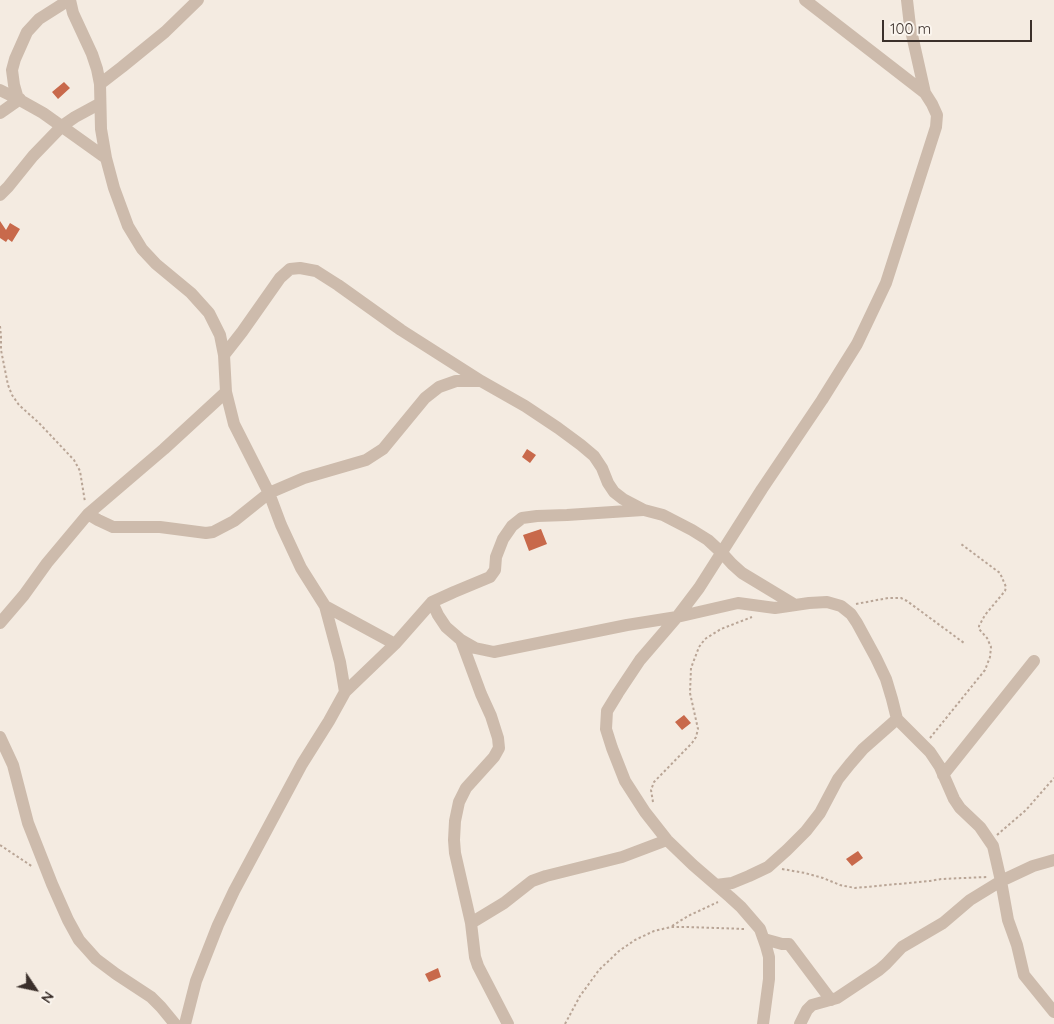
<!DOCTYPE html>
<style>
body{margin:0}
#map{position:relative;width:1054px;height:1024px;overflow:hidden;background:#f4ebe1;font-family:Quicksand,sans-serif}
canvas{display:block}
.north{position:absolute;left:10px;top:964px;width:50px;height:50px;-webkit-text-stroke:4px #fbf5ee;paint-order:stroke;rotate:124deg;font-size:14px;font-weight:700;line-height:20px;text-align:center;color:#3b302b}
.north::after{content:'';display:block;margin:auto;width:18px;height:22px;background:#3b302b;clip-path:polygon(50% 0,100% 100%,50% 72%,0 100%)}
.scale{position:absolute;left:882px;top:20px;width:150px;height:22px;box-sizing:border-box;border:2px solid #3b302b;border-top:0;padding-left:6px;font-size:15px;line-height:18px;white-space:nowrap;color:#3b302b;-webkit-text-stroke:4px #fbf5ee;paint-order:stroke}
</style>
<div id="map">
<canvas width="1054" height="1024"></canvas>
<div class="north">N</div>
<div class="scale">100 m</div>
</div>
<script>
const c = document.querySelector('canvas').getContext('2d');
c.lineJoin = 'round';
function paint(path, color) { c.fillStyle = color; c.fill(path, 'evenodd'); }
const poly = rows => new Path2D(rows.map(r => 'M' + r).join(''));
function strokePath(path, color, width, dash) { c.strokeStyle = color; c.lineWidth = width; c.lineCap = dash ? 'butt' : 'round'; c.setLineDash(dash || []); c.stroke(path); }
paint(poly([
 [64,82,70,88,58,99,52,92],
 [0,221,6,230,10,223,20,229,12,242,8,239,6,242,0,238],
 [527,449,536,455,530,463,522,457],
 [541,529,547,544,529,551,523,535],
 [684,715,691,723,682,730,675,722],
 [858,851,863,858,852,866,846,859],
 [438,968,441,977,429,982,425,974]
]), '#c8694b');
strokePath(poly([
 [0,326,1,336,1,350,8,385,12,395,19,405,39,423,74,460,80,471,85,502],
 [856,604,888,598,901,598,907,601,964,643],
 [930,738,985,670,990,657,991,647,987,638,979,629,979,626,985,615,1005,591,1006,587,1000,573,961,544],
 [653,802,651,790,654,782,692,743,696,737,698,729,690,693,691,668,699,647,705,639,721,629,752,617],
 [997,835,1026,810,1054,778],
 [0,845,33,867],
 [782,869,805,873,823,878,840,885,855,888,930,881,941,879,987,877],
 [672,926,688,916,718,902],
 [565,1024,580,996,599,970,619,951,635,940,654,931,671,927,687,927,745,929]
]), '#b9a596', 2, [2.5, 2.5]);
strokePath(poly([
 [70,0,73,13,92,54,97,69,100,84,101,129,106,158,114,188,128,226,142,249,156,264,191,293,209,313,220,335,224,355,226,392,234,424,269,493,281,525,301,568,325,606,340,662,345,692,329,721,302,764,234,891,218,925,196,981,185,1024],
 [907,0,910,26,925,93],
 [100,84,122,67,165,32,198,0],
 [0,90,18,99,43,113,106,158],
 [18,99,14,85,12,70,15,59,27,32,39,19,69,0],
 [0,113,20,99],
 [0,195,8,187,33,156,62,126,75,117,99,104],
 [224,355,242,332,280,278,290,269,300,268,316,271,338,285,401,330,481,381,525,406,558,428,581,445,594,456,602,468,608,483,614,492,623,499,644,510,663,515,692,530,708,540,722,553,732,564,742,573,795,605],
 [88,514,98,520,113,527,160,527,206,533,213,532,234,521,269,493,304,478,366,460,383,449,425,398,439,387,456,381,481,381],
 [432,602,438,615,446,627,461,640,475,648,494,652,627,625,677,617,738,603,775,608,809,603,827,602,841,606,851,614,857,623,876,658,886,679,892,699,897,719,930,752,940,767,954,799,960,808,980,827,993,846,1001,881,1008,920,1017,945,1024,975,1054,1012],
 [325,606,395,644],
 [0,623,24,595,47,563,88,514,164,449,226,392],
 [461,640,481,694,491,716,498,738,499,748,494,757,466,788,459,802,455,821,454,840,455,853,471,923,475,957,478,966,508,1024],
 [345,692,395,644,432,602,454,592,490,577,495,570,496,557,503,539,512,526,522,518,537,516,567,515,643,510],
 [0,737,13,765,28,823,52,884,68,920,79,940,96,959,116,974,151,997,161,1007,175,1024],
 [943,775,1034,661],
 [716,885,732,883,749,876,768,867,787,850,806,831,820,813,838,779,850,764,863,749,897,719],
 [471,923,504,903,532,881,546,876,622,857,667,840],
 [764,939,782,944,789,944,831,1000],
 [763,1024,769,979,769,957,766,946,760,929,741,907,730,897,693,865,667,840,645,812,625,781,612,748,606,729,607,711,618,693,640,660,677,617,699,588,762,489,822,400,857,344,886,283,936,127,937,115,932,104,925,93,805,0],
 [800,1024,807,1010,812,1005,837,998,879,970,886,964,902,947,943,923,970,900,1001,881,1033,866,1054,860]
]), '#cdbbac', 12);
</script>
